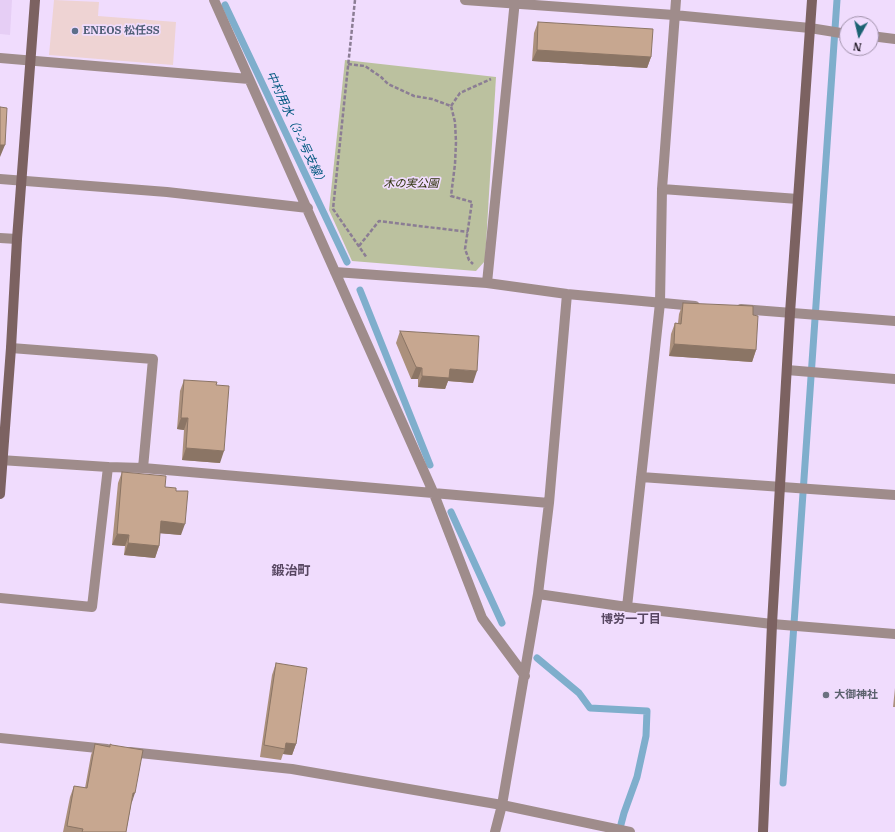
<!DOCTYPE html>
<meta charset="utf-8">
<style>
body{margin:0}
#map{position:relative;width:895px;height:832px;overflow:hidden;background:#f0dcfd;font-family:"IBM Plex Serif",serif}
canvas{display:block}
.north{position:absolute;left:839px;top:16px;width:40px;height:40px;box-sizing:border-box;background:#f0dcfd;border:1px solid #9f90a9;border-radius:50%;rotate:188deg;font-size:11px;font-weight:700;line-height:16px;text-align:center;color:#261e2b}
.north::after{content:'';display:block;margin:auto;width:14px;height:18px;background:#1b6272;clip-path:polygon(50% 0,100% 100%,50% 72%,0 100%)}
</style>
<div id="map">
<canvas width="895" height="832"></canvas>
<div class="north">N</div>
</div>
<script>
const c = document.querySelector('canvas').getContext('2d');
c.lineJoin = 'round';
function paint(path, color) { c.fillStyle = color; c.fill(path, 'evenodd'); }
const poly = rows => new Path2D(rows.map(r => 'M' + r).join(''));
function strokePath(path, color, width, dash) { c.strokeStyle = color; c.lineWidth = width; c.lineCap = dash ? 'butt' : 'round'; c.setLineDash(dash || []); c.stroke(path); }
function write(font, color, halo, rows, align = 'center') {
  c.font = font + ' "IBM Plex Serif","Noto Sans JP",serif'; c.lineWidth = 3.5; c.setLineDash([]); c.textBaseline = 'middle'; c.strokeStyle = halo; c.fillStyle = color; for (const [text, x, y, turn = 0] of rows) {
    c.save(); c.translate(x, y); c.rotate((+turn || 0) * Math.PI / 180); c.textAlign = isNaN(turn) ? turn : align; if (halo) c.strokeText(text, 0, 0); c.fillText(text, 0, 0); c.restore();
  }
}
paint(poly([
 [54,0,99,2,98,16,176,22,173,65,49,55]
]), '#eed3d3');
paint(poly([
 [0,0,12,0,10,35,0,34]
]), '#e6cef5');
paint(poly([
 [345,60,496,77,485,261,476,271,352,261,329,210]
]), '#bbc19f');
strokePath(poly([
 [225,5,347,262],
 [360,290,430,465],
 [451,512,502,623],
 [537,658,579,693,590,708,647,711,646,736,637,777,624,813,619,832],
 [783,783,837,0]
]), '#7faecc', 7);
strokePath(poly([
 [355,0,333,209,367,258],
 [348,64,365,66,381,77,388,84,414,96,432,99,451,106,455,122,456,142,455,164,451,196,472,202,465,249,469,260,473,264],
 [451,106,460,93,491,79],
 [359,246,379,221,468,232]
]), '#8b7d94', 2.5, [4, 2]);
strokePath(poly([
 [214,0,434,494,482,618,525,676],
 [465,0,674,15,810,28,847,34],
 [871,36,895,39],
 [0,58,249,79],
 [0,179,167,192,308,208],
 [662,189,798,199],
 [0,238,17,239],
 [335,272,487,283,567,294,695,306],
 [487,283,515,0],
 [741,309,895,321],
 [11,348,153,359,143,468],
 [787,370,895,379],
 [0,460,108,467,143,468,549,503],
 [641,477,895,495],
 [538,594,627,607,772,624,895,634],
 [0,598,92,607,108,467],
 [627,607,660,303,662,189,676,0],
 [0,738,107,749],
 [130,752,292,769,502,805,630,832],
 [495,832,502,805,538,594,549,503,567,294]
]), '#9f8c8b', 10);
strokePath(poly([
 [0,494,11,348,17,239,35,0],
 [763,832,772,624,790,313,812,0]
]), '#7c6261', 10);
paint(poly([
 [538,22,651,57,647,68,532,61,534,33],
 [683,303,753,315,756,350,752,362,669,356,671,334,675,323,678,323,679,314],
 [400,331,473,383,448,381,445,389,418,387,418,379,411,379,396,343],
 [184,380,216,385,220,463,182,460,184,430,177,429,180,391],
 [122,472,176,491,181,535,160,533,159,546,155,558,124,555,125,546,112,545,118,483],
 [276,663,296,744,292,755,283,754,281,760,260,757,272,675],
 [895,688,895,707,893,707],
 [95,744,110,746,110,744,131,805,126,832,63,832,70,797,74,786,85,788,91,755]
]), '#ab907c');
paint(poly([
 [537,50,651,57,647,68,532,61],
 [0,145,5,145,0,157],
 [674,344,756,350,752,362,669,356],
 [416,367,422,368,418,379,411,379],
 [450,369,477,371,473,383,448,381,445,389,418,387,422,376],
 [181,418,188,418,184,430,177,429],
 [186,448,224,451,220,463,182,460],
 [161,521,185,524,181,535,157,533],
 [117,534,129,535,125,546,112,545],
 [128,543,159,546,155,558,124,555],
 [286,743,296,744,292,755,283,754,285,749],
 [133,793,135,793,131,805]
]), '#8b7565');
const building = poly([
 [538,22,653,29,651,57,537,50,538,22],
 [0,107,7,108,5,145,0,145,0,107],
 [683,303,753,306,753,315,758,316,756,350,674,344,675,323,681,324,683,303],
 [400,331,479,336,477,371,450,369,449,378,422,376,422,368,416,367,400,331],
 [184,380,217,382,216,385,229,386,224,451,186,448,188,418,181,418,184,380],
 [122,472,166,476,165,487,176,488,176,491,188,491,185,524,161,521,159,546,128,543,129,535,117,534,122,472],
 [276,663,307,668,296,744,286,743,285,749,264,745,276,663],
 [95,744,110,747,110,744,112,745,143,750,135,793,133,793,126,832,82,832,83,829,67,826,74,786,87,788,95,744]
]);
paint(building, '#c7a790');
strokePath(building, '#8b7565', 1);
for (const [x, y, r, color] of [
 [75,31,4,"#5c6f8a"],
 [826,695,4,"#6b7280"]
]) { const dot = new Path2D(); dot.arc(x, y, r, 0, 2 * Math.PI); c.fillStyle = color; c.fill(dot); strokePath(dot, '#f0dcfd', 1.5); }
write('bold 11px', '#4e5e75', '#f0dcfd', [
 ["ENEOS 松任SS",83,31]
], 'left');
write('italic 11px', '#2a2f08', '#f0dcfd', [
 ["木の実公園",411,184]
]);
write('bold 11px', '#5b616d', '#f0dcfd', [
 ["大御神社",834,695]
], 'left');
write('italic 12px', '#005880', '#f0dcfd', [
 ["中村用水（3-2号支線）",296,129,65]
]);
write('bold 12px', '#574661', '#f0dcfd', [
 ["博労一丁目",631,620]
]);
write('bold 13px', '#574661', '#f0dcfd', [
 ["鍛治町",291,571]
]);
</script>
